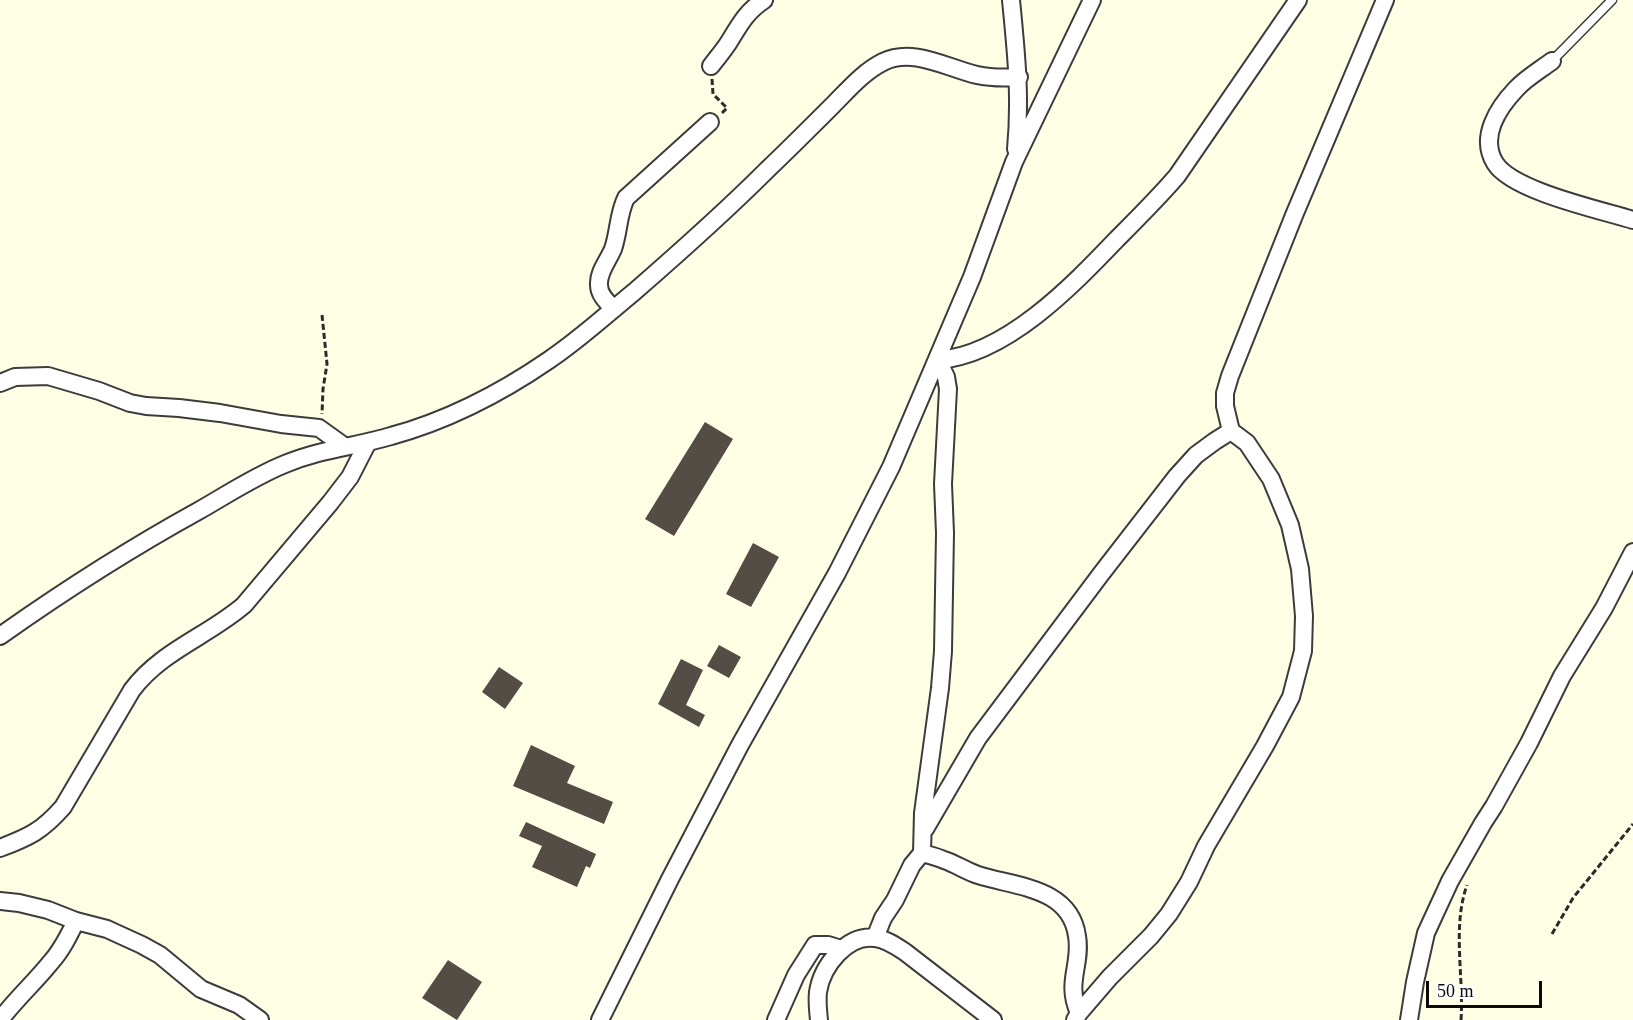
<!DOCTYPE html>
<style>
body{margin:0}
#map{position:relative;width:1633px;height:1020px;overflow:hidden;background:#ffffe6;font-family:Georgia,serif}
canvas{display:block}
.scale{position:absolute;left:1426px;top:981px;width:116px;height:27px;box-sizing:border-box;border:3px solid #090909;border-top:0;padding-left:8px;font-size:18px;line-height:21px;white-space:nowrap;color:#090909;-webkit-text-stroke:4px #fff;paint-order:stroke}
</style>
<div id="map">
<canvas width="1633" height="1020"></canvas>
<div class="scale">50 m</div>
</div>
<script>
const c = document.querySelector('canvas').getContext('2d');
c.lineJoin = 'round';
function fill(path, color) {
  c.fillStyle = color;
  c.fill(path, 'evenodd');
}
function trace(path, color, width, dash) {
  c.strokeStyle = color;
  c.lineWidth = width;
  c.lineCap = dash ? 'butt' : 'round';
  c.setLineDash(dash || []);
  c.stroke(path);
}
const building = new Path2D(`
 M705 422 733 439 674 536 645 519Z
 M753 543 779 557 751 607 726 594Z
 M719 645 741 657 729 678 707 666Z
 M681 659 703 670 686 705 705 715 699 727 658 704Z
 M499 667 523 683 505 709 482 692Z
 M531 745 575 766 567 783 613 802 604 824 513 786Z
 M526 822 596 854 590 868 586 866 577 887 532 867 542 846 519 836Z
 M448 960 482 982 457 1020 422 998Z`);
const path = new Path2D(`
 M712 79 713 94 727 108 722 113
 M322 315 327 364 323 389 322 414
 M1552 934 1573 898 1633 824
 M1461 1020C1464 976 1452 927 1467 885`);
const lane = new Path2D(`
 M1552 61 1612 0`);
const street = new Path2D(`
 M1011 0C1016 51 1021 97 1016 149
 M1552 61C1540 70 1526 78 1516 89 1498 108 1479 137 1495 163 1512 191 1601 210 1633 220
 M711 66C717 58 724 50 729 42 740 24 746 12 764 0
 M614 309C607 302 599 295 599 285 598 272 608 261 613 249 619 232 618 214 626 198L710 122
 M938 360C1006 355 1072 286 1117 239 1137 219 1158 198 1177 176L1298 0
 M0 383 15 377 48 376 99 391 130 403 146 406 179 408 220 413 281 424 319 428 344 446
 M0 636C65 590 131 548 200 510 228 494 255 476 285 464 321 449 354 447 391 436 446 421 501 393 549 360 579 340 606 315 634 292 680 252 725 212 768 169 790 148 811 127 833 105 848 90 863 72 883 62 913 47 947 68 977 75 991 78 1005 78 1019 77
 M925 829 978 738 1101 574 1177 476 1196 455 1215 441 1231 431
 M0 848C29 837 42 831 63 807L132 690C161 651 208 636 244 605L330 503 350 477 368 442
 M922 853C929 855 937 857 944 860 956 864 966 871 978 875 1015 887 1070 887 1077 936 1082 965 1065 982 1079 1013
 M0 901 19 903 48 910 76 921 107 929 142 945 160 955 201 989 239 1005 260 1020
 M875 938 883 918 895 900 912 865 922 853 923 813 940 688 943 651 945 533 943 484 948 389 946 377 938 360
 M0 1020C16 999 35 982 51 962 62 950 69 935 76 921
 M600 1020 670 879 740 745 837 573 891 467 972 277 1014 162 1092 0
 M776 1020 796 975 815 945H828L841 949
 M819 1020C818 1011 817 1001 818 992 822 966 847 934 875 938 886 939 896 946 905 952L993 1020
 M1075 1020 1079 1013 1110 977 1151 936 1169 914 1189 882 1206 846 1265 746 1291 697 1303 651 1304 616 1300 569 1290 525 1271 479 1247 443 1231 431 1225 406V393L1230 376 1295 213 1385 0
 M1409 1020 1415 982 1426 933 1450 881 1483 823 1494 806 1529 743 1562 676 1604 608 1633 552`);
fill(building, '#534d45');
trace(lane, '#3c3c3c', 11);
trace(street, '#3c3c3c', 20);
trace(path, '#2b2b2b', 3, [6, 3]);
trace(lane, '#fff', 8);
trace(street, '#fff', 16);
</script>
